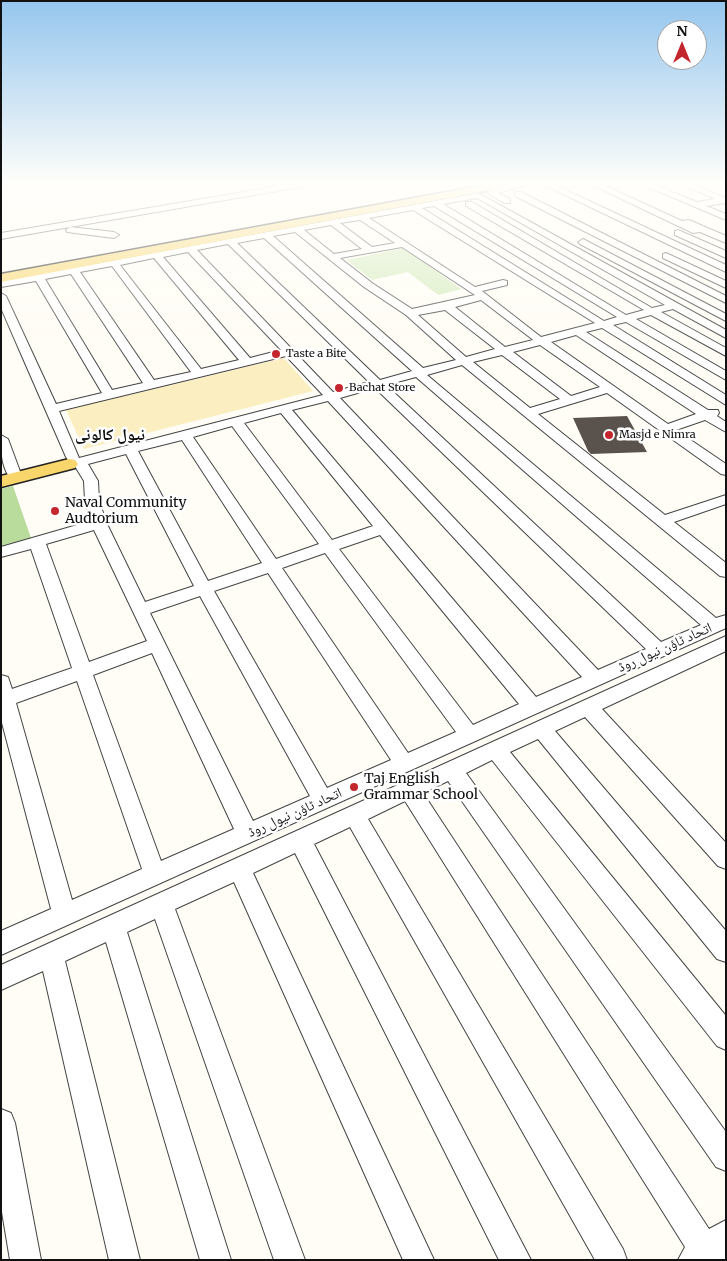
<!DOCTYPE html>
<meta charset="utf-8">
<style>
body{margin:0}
#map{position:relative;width:727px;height:1261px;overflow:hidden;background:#fffdf5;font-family:Merriweather,serif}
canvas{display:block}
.frame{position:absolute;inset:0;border:2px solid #111;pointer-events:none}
.north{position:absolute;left:657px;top:20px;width:50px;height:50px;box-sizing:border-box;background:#fff;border:1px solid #a0a0a0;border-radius:50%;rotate:0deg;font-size:14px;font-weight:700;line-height:20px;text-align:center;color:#111}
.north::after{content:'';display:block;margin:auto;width:18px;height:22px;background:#c4262e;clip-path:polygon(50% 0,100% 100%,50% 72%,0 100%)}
</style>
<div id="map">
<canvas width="727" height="1261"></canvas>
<div class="frame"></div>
<div class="north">N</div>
</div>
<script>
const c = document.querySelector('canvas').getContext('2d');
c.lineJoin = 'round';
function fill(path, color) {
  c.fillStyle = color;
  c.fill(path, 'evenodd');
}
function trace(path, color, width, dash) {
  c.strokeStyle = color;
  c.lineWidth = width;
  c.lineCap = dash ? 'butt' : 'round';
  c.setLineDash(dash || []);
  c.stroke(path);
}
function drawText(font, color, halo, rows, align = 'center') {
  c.font = font + ' Merriweather,"Noto Naskh Arabic",serif';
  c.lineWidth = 5;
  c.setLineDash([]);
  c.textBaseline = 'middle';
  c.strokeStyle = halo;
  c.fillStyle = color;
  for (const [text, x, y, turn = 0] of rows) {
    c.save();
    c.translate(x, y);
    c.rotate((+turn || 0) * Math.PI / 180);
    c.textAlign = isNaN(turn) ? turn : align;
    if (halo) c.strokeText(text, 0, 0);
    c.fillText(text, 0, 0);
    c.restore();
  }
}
const green = new Path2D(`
 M404 248 461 289H462L438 295 408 272 372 280 347 260Z`);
const forest = new Path2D(`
 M13 486 31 538 1 546V489Z`);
const sand = new Path2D(`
 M284 358 313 391 84 449 66 410Z`);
const building = new Path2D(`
 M627 416 647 452 591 454 588 451 573 418Z`);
const minor = new Path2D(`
 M291 184H310L306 186 1 239V233Z
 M515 184H530L498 193 510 199V203H504L486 192Z
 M542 184H553L726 265V272Z
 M590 184H601L682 221 689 220 726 236V243L700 232 693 233Z
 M641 184H652L697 202 715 199 681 184H692L726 198V203L706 206 726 214V220Z
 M515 192H521L726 296V303L515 196Z
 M478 193 726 330V338L673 309 661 312 726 348V356L651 315 636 319 726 371V380L626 322 613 325 726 395V405L602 328 586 332 708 410H718L719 413 717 416 726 422V432L705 420 676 430 726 464V475L721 474 607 393 538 414 665 515 726 495V504L674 522 726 563V577L720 576 462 365 427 375 716 618 726 615V628L1 955V931L51 909 1 719V675L8 677 12 689 72 668 31 549 1 557V547L91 521 85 501 84 481 73 463 75 461 68 460 66 457 1 308V293L6 296 56 404 102 393 36 281 1 287V281ZM477 198 665 305 652 308 472 202H466V206L644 310 626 315 443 204ZM434 206 617 317 604 321 422 208ZM413 210 595 323 541 337 482 291 507 285V281L503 280 475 287 369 218ZM360 220 395 243 372 247 340 223ZM331 225 362 249 334 254 304 230ZM295 232 364 287 406 315 456 360 423 368 273 236ZM264 238 412 371 380 380 237 243ZM228 244 369 382 333 392 197 250ZM402 247 475 295 412 309 372 283 340 258ZM188 252 281 350 250 358 163 257ZM154 258 239 360 201 369 120 265ZM112 266 191 372 154 380 80 272ZM71 274 143 383 112 390 45 279ZM481 300 532 339 533 340 505 347 455 307ZM445 310 495 349 466 357 418 315ZM576 335 696 414 668 424 551 342ZM540 345 600 387 571 396 513 352ZM502 355 560 399 530 408 473 362ZM286 356 323 395 79 458 59 411ZM416 377 701 625 661 642 386 385ZM375 388 646 649 598 670 340 398ZM328 401 582 677 536 697 292 410ZM281 413 373 526 332 540 244 423ZM232 426 319 544 276 559 193 437ZM182 440 262 563 208 581 138 451ZM126 454 194 586 145 602 107 524 99 501 98 481 88 464ZM94 530 147 641 89 662 46 544ZM380 535 519 704 473 725 339 549ZM325 553 456 732 408 753 282 568ZM268 573 391 760 327 788 214 591ZM200 596 310 796 253 821 150 613ZM152 653 234 829 161 861 93 675ZM77 681 142 869 72 900 16 703Z
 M70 227 114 232 119 235 114 238 67 232 66 230Z
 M678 230 726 251V258L675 235V231Z
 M583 239 726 314V321L580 244 578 242Z
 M666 253 726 281V288L663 258V254Z
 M1 435 8 439 21 474 19 477H9C1 464 1 450 1 435Z
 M726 636V651L602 709 726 843V869L718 866 585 717 555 731 726 931V962L717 959 538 739 510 752 726 1016V1050L717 1046 492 760 466 773 726 1132V1171L716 1167 448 781 423 793 709 1229 726 1220V1260H678L685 1247 405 801 368 819 623 1249 627 1260H595L350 827 314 844 531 1260H499L295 853 253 873 434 1260H403L234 882 175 909 305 1260H274L155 919 127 932 231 1260H200L106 942 65 961 140 1260H109L43 971 1 990V965Z
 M1 1109 11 1113 15 1123 41 1260H10L1 1206Z`);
const major = new Path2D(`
 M490 184H512L507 187 1 282V274Z
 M69 459 75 460 78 464 75 468 1 487V476Z`);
const markers = [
 [276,354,5,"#c4262e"],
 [339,388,5,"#c4262e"],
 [609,435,5,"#c4262e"],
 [55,511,5,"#c4262e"],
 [354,787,5,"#c4262e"]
];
const farPoinames = [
 ["Taste a Bite",286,354],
 ["Bachat Store",349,388],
 ["Masjd e Nimra",619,435]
];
const poiNames = [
 ["Naval Community",65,503],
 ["Audtorium",65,519],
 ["Taj English",364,779],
 ["Grammar School",364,795]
];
const streetNames = [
 ["اتحاد ٹاؤن نیول روڈ",665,648,-24],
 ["اتحاد ٹاؤن نیول روڈ",295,813,-24]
];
const farDistrictnames = [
 ["نیول کالونی",110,435]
];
fill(green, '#d5ebbd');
fill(forest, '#b9dc9c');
fill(sand, '#fbeec1');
fill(building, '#5a524d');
trace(minor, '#444', 2);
trace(major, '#222', 3);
fill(minor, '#fff');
fill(major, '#f9d66b');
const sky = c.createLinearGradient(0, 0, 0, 361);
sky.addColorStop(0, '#95c6ee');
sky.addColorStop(0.51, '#fffefa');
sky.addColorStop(1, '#fffefa00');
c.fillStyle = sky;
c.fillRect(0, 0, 727, 361);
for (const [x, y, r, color] of markers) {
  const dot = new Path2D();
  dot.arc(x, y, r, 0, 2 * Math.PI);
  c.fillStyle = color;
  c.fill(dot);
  trace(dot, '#fff', 2);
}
drawText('11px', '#111', '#fff', farPoinames, 'left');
drawText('14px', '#111', '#fff', poiNames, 'left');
drawText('14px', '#111', '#fff', streetNames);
drawText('bold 16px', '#111', '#fff', farDistrictnames);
</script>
